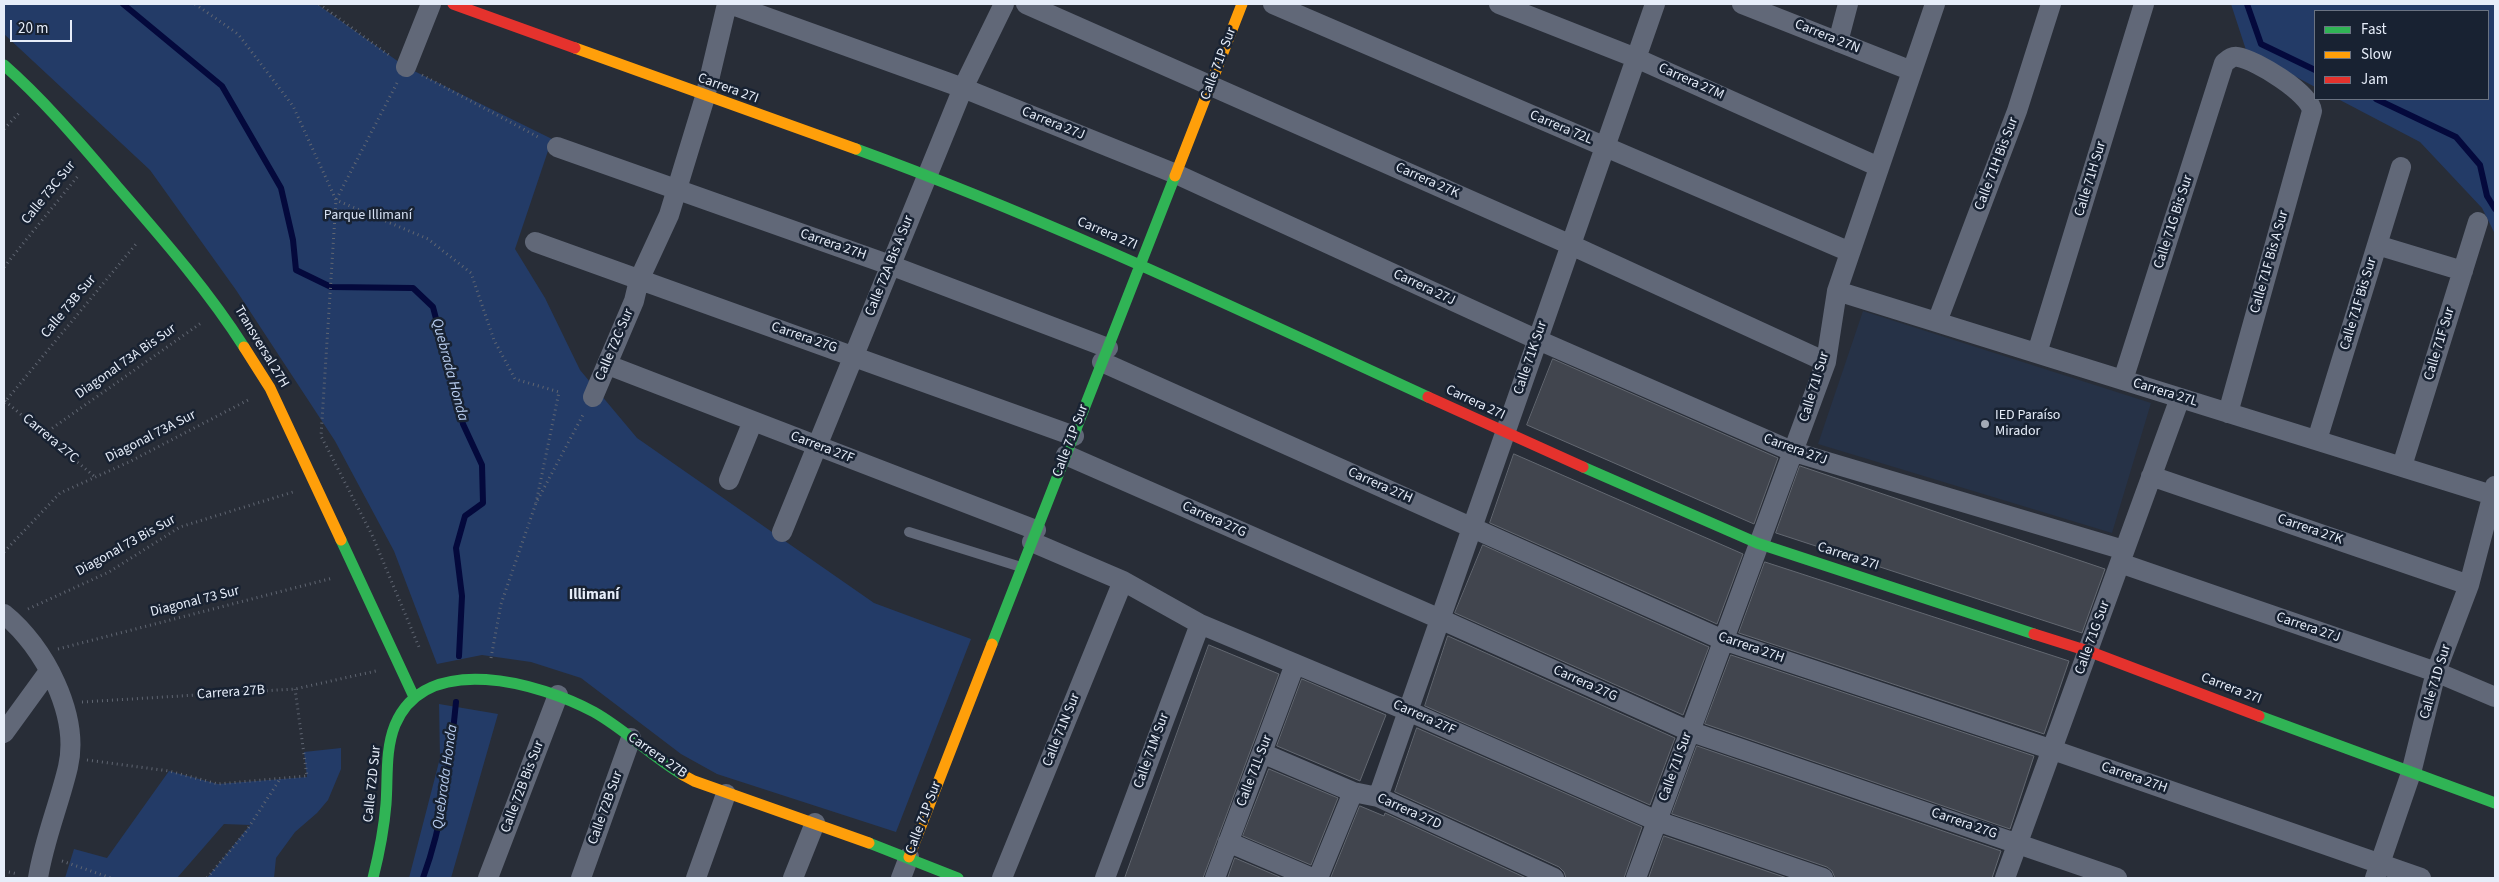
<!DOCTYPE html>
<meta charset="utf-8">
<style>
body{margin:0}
#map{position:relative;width:2499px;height:882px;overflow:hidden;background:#282d37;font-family:"Source Sans 3",sans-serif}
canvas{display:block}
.frame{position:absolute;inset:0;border:5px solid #e6edf9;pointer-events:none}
.legend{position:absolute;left:2314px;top:10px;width:175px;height:90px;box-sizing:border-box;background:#182232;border:1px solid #6a7382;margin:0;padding:6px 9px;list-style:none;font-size:15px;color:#e6edf9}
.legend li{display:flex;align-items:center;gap:10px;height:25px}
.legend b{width:25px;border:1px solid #6a7382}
.scale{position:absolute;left:10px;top:20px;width:62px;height:22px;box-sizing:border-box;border:2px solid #e6edf9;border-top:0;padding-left:6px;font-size:15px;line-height:18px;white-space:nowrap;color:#e6edf9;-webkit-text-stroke:4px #182232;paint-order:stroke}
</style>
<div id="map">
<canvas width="2499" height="882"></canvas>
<div class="frame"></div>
<ul class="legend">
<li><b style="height:6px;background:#30b455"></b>Fast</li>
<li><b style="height:6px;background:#ff9f0a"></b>Slow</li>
<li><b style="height:6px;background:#e5322d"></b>Jam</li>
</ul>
<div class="scale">20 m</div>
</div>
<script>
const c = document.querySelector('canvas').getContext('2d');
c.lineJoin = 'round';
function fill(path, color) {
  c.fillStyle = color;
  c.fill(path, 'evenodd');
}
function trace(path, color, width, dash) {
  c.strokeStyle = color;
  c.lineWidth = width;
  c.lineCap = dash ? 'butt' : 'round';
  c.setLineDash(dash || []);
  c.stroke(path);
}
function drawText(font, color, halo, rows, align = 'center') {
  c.font = font + ' "Source Sans 3",sans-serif';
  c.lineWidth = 5;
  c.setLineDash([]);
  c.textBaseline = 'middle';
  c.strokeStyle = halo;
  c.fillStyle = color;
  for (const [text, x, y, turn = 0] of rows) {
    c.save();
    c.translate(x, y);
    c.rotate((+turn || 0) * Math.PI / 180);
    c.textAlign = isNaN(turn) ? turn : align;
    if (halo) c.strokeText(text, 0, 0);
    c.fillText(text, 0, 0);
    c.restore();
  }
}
const built = new Path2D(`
 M1863 311 2151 403 2112 533 1818 444Z`);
const green = new Path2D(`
 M4 4H317L406 67 552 139 515 249 545 298 580 370 637 438 874 603 971 639 896 832 717 774 681 754 581 678 531 662 482 655 437 664 394 551 335 441 236 290 150 170 4 34Z
 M2231 4H2495V234L2482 208 2420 142 2338 99H2488V11H2315V87L2246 50Z
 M439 704 498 714 451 878H409L440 758Z
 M341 748V769L328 800 317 813 295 832 276 858 274 878H207L250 825 224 824 177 878H65L74 849 107 858 169 771 218 784 307 777 304 752Z`);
const stream = new Path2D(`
 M123 4 222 86 281 188 293 240 296 270 331 287 413 288 433 307 463 424 482 465 483 503 465 516 456 548 462 596 459 656
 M2247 4 2261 44 2315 70
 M2376 99 2456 137 2480 165 2487 196 2495 209
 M423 878C444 821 450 763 456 702`);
const building = new Path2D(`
 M1553 359 1778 458 1754 524 1527 425Z
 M1514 454 1743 554 1717 624 1490 523Z
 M1800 466 2105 569 2082 633 1776 533Z
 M1483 545 1709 647 1683 715 1455 613Z
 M1765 562 2069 661 2044 734 1739 633Z
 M1448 636 1675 738 1650 805 1425 706Z
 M1209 645 1279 674 1203 878H1125Z
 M1731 655 2034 756 2010 829 1705 724Z
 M1302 679 1386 715 1360 781 1277 746Z
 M1417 728 1642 827 1624 878H1566L1564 872 1559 867 1395 792Z
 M1697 746 2001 851 1992 878H1835L1832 871 1827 867 1672 814Z
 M1269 769 1338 798 1311 865 1243 836Z
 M1360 806 1384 816 1385 813 1526 878H1331Z
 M1664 836 1787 878H1649Z
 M1235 858 1282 878H1228Z`);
const path = new Path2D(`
 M195 4 238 34 293 106 336 200 428 239 471 273 494 340 515 379 559 392 536 503
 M319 4 389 55
 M422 75 540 138
 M397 83 336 200 321 436 372 535 419 647
 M4 129 21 111
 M4 267 78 176
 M5 401 95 477
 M4 403 136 244
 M44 434 201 323
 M4 552 60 493 129 462 250 399
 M28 609 109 572 180 527 293 492
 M58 649 333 578
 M491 658 501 604 536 503 584 413
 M82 702 295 689 376 671
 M87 760 169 771 218 784 307 776 295 689
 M62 861 111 878
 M4 871 18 874
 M207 878 245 833 280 779`);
const lane = new Path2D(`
 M909 532 1021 567`);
const street = new Path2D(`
 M730 4 963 88 1176 174 1538 340 1794 452 2124 550
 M1026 4 1571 245 1826 362
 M1273 4 1850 252
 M1499 4 1636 58 1879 167
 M1742 4 1912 71
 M1838 42 1848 4
 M406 67 431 4
 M557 147 890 265 1108 348
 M535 242 1074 436
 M2377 245 2463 271
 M1837 291 2492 495
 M1937 322 2017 111 2051 4
 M2037 353 2144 4
 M1102 362 1723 640 2053 750 2421 878
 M608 365 1036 530
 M2123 380 2224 63C2229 59 2232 56 2238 57 2256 60 2310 93 2312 111L2228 413
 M593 397 634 301 639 280 669 215 705 97 727 4
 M2317 440 2401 167
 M1066 455 1440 619 1689 731 2117 878
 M2402 466 2478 222
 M2151 476 2469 585
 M729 480 753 421
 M782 532 963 88 1004 4
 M1032 542 1123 581 1200 624 1408 711 1657 821 1823 878
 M2120 563 2436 672 2495 697
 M4 614C44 646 80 715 68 767 59 805 44 840 38 878
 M4 733 49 671
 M1262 753 1353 792 1378 797 1554 878
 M1378 797 1655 4
 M1228 842 1312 878
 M488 878 558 695
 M581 878 631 738
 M696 878 726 794
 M793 878 815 823
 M901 878 909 857
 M1002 878 1123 581
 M1105 878 1200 624
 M1215 878 1295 664
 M1318 878 1353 792
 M1636 878 1826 362 1837 291 1935 4
 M2005 878 2180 398
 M2375 878 2411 773 2436 672 2469 585 2495 486`);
const fast = new Path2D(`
 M4 65C45 101 80 143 116 185 161 237 207 289 244 347
 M856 149C1051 220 1239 310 1428 397
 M1583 467 1757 543 2034 634
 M341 540 414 697
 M992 644 1175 176
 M2259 716 2495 803
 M869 843 958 878
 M373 878C379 854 384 829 386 804 388 778 385 750 395 725 426 650 540 683 594 712 626 730 652 757 683 775`);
const slow = new Path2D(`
 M575 48 856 149
 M1175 176 1242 4
 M244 347 270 388 341 540
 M683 775 694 781 869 843
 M909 857 992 644`);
const jam = new Path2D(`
 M453 4 575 48
 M1428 397 1583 467
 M2034 634 2088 651 2259 716`);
const markers = [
 [1985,424,5,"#a4aab5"]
];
const streetNames = [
 ["Carrera 27N",1827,37,22],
 ["Calle 71P Sur",1219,64,-69],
 ["Carrera 27M",1691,82,24],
 ["Carrera 27I",728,89,20],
 ["Carrera 27J",1053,124,22],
 ["Carrera 72L",1561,128,23],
 ["Calle 71H Bis Sur",1997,164,-69],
 ["Calle 71H Sur",2091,179,-73],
 ["Carrera 27K",1427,181,24],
 ["Calle 73C Sur",49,193,-51],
 ["Calle 71G Bis Sur",2174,222,-72],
 ["Carrera 27I",1107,234,23],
 ["Carrera 27H",833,245,19],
 ["Calle 71F Bis A Sur",2270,262,-74],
 ["Calle 72A Bis A Sur",890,266,-68],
 ["Carrera 27J",1424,288,25],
 ["Calle 71F Bis Sur",2359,304,-73],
 ["Calle 73B Sur",69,307,-50],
 ["Carrera 27G",804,338,19],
 ["Calle 71F Sur",2440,344,-73],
 ["Calle 72C Sur",615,345,-67],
 ["Transversal 27H",261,347,59],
 ["Calle 71K Sur",1531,358,-71],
 ["Diagonal 73A Bis Sur",126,362,-35],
 ["Calle 71I Sur",1815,387,-73],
 ["Carrera 27L",2165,393,17],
 ["Carrera 27I",1475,403,25],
 ["Diagonal 73A Sur",151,437,-27],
 ["Carrera 27C",50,439,40],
 ["Calle 71P Sur",1071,441,-69],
 ["Carrera 27F",822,448,21],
 ["Carrera 27J",1795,450,20],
 ["Carrera 27H",1380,486,24],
 ["Carrera 27G",1214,520,24],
 ["Carrera 27K",2310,530,19],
 ["Diagonal 73 Bis Sur",126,546,-29],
 ["Carrera 27I",1848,557,18],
 ["Diagonal 73 Sur",195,602,-14],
 ["Carrera 27J",2308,628,19],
 ["Calle 71G Sur",2093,638,-70],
 ["Carrera 27H",1751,648,19],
 ["Calle 71D Sur",2436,682,-73],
 ["Carrera 27G",1585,684,24],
 ["Carrera 27I",2231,689,21],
 ["Carrera 27B",231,693,-4],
 ["Carrera 27F",1424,718,24],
 ["Calle 71N Sur",1062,730,-68],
 ["Calle 71M Sur",1152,751,-70],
 ["Carrera 27B",657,756,35],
 ["Calle 71I Sur",1676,767,-70],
 ["Calle 71L Sur",1255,771,-69],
 ["Carrera 27H",2134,778,19],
 ["Calle 72D Sur",373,784,-84],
 ["Calle 72B Bis Sur",523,787,-69],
 ["Calle 72B Sur",606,808,-70],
 ["Carrera 27D",1409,812,24],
 ["Calle 71P Sur",924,818,-69],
 ["Carrera 27G",1964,824,19]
];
const parkNames = [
 ["Parque Illimaní",368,216]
];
const poiNames = [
 ["IED Paraíso",1995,416],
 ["Mirador",1995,432]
];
const waterNames = [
 ["Quebrada Honda",449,370,75],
 ["Quebrada Honda",446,777,-82]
];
const neighbourhoodNames = [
 ["Illimaní",594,596]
];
fill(built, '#263247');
fill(green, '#233b67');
trace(stream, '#04093c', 6);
fill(building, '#41454e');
trace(building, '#636871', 1);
trace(path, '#606672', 3, [1, 4]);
trace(lane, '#616878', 10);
trace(street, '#616878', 20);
trace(fast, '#30b455', 11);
trace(slow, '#ff9f0a', 11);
trace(jam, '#e5322d', 11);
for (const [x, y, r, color] of markers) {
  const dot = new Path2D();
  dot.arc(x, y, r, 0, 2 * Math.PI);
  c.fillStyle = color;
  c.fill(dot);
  trace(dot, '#182232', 2);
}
drawText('14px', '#e6edf9', '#182232', streetNames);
drawText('14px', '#d7e2f4', '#182232', parkNames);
drawText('14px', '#e6edf9', '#182232', poiNames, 'left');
drawText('italic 15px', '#b7ccef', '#182232', waterNames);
drawText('bold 15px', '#e6edf9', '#182232', neighbourhoodNames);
</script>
